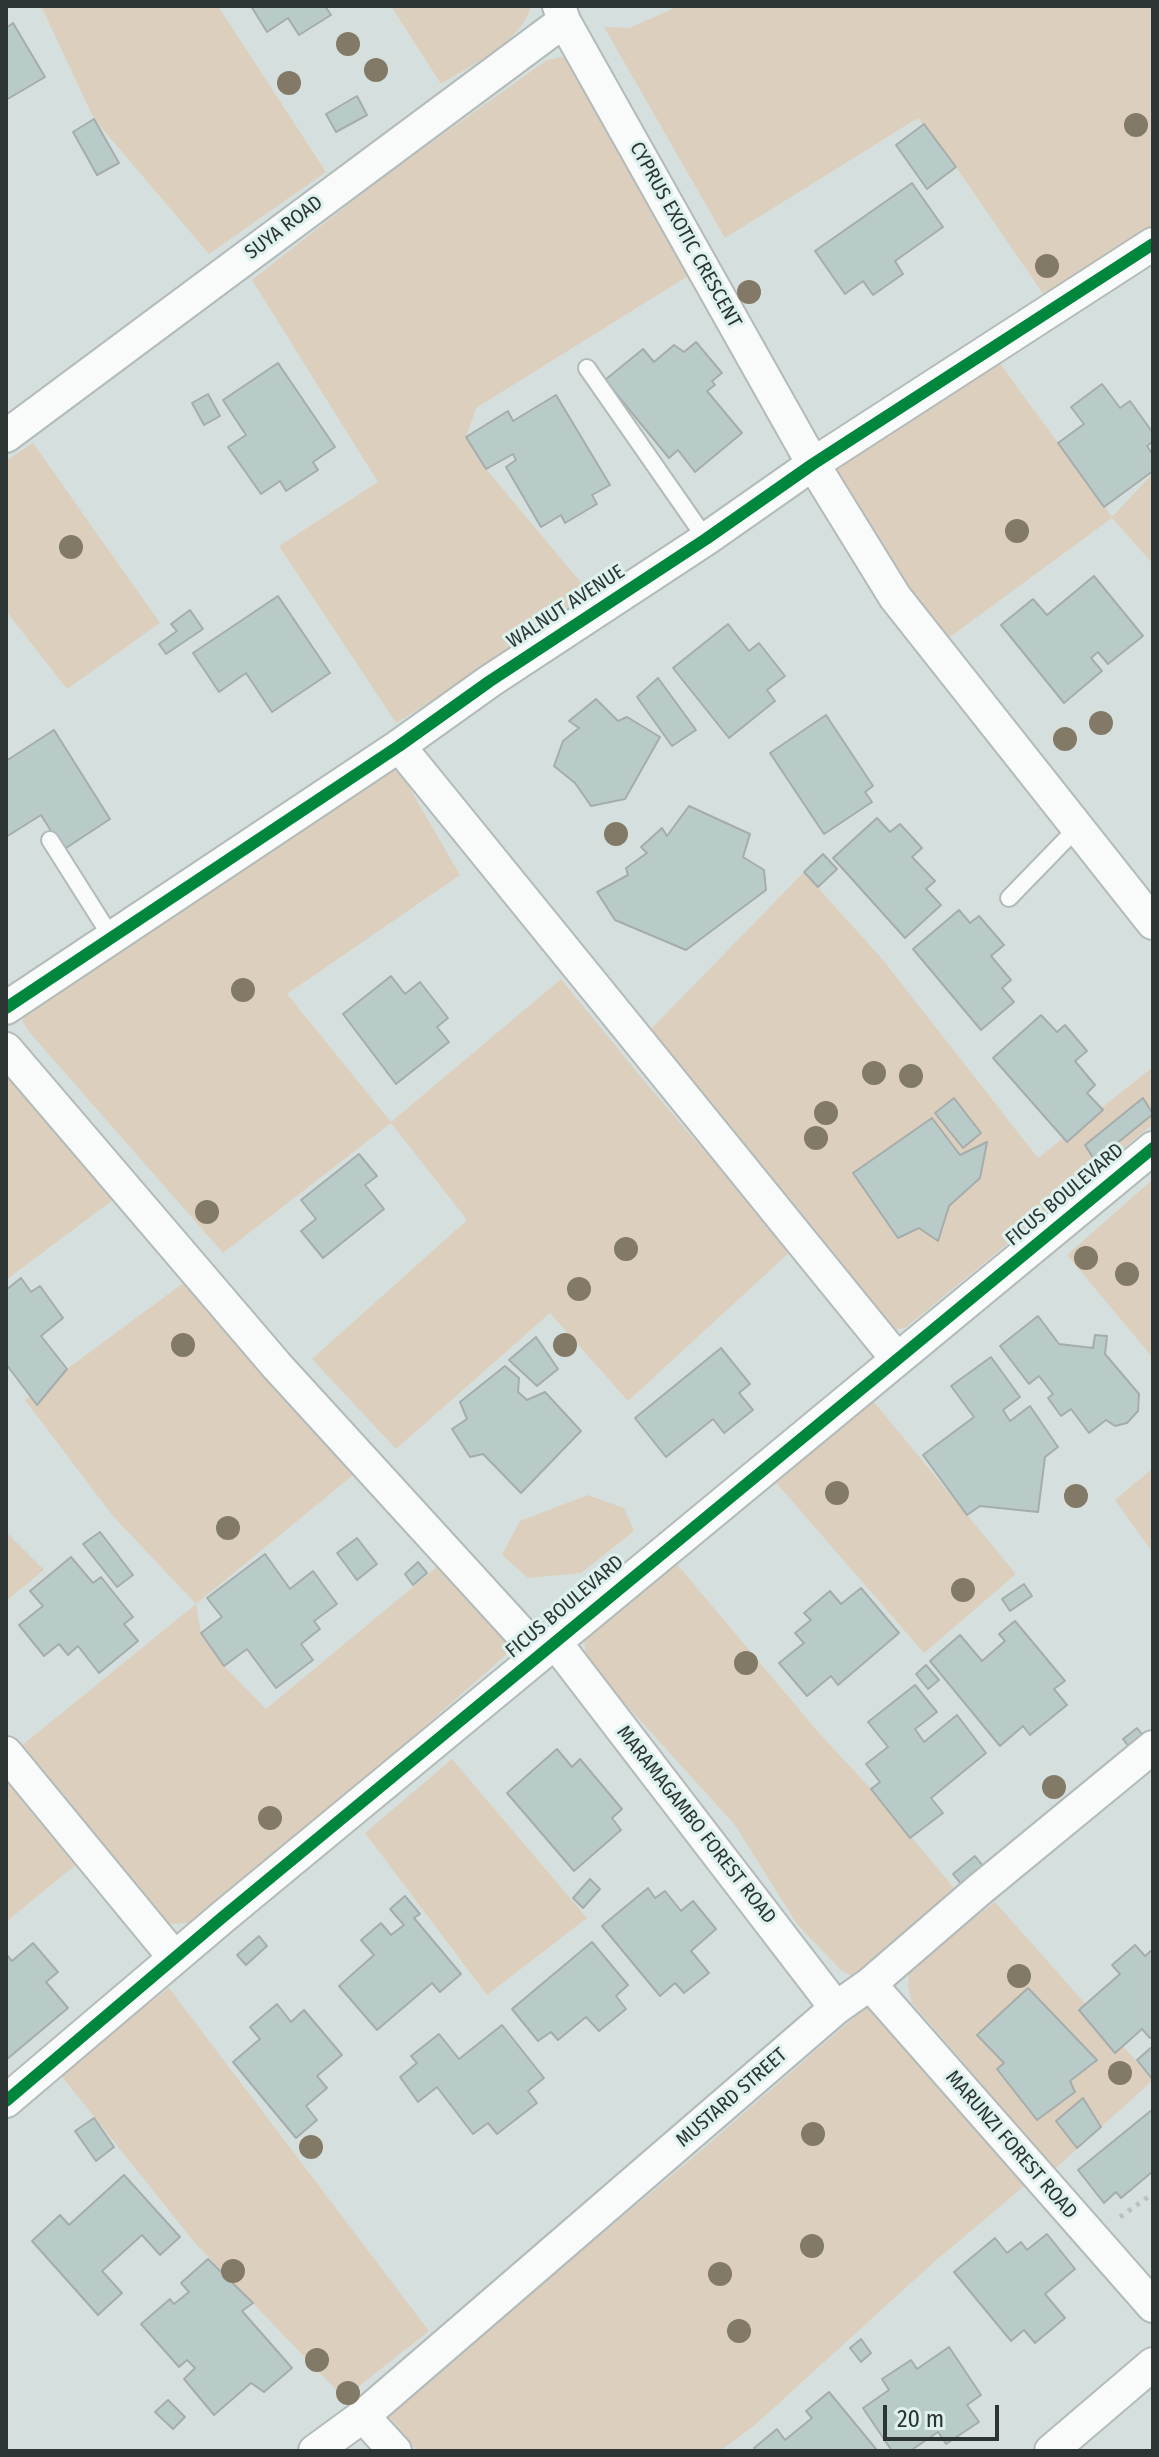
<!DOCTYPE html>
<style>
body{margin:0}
#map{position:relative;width:1159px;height:2457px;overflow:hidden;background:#d5e0de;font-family:"Fira Sans Condensed",sans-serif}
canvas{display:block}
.frame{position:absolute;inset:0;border:8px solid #2d3534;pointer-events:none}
.scale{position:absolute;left:883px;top:2405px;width:116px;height:36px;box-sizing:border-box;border:4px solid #2d3534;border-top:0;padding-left:10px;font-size:24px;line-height:28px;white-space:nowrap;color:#2d3534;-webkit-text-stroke:6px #ddf2ef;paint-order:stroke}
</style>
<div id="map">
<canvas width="1159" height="2457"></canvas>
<div class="frame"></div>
<div class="scale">20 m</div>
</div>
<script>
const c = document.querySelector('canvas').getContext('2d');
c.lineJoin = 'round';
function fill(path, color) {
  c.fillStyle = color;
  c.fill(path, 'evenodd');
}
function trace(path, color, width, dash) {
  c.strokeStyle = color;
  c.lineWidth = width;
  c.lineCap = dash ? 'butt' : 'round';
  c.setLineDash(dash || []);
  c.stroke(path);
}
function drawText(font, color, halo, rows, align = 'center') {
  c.font = font + ' "Fira Sans Condensed",sans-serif';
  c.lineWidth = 6;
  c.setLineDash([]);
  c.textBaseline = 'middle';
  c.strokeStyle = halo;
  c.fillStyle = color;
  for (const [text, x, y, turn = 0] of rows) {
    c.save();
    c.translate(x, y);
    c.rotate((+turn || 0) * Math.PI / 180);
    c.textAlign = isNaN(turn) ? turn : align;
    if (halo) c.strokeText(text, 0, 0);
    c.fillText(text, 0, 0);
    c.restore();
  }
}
const green = new Path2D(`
 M41 6H218L326 172 209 254 94 119Z
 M391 6H531C522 42 471 65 441 84Z
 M679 6H1153V226L1046 298 956 167 918 118 725 238 604 27 629 28Z
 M574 55 587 74 688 276 476 408 466 437 486 469 594 598 396 723 279 546 378 482 252 280 387 174 547 60Z
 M996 358 1112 517 1153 473V564L1112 518 943 642 842 483 837 467Z
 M33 443 160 623 67 689 6 611V461Z
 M398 768 460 875 287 994 391 1122 561 979 645 1082 791 1251 628 1401 550 1313 396 1449 312 1359 467 1220 391 1123 223 1253 30 1033 22 1021 29 1005Z
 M804 872 883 960 1038 1158 1153 1067V1124L905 1328 886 1331 650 1030Z
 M6 1058 121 1194 6 1280Z
 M1153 1179V1358L1067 1255Z
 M190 1278 358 1471 196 1604 201 1633 224 1666 266 1709 443 1562 510 1641 509 1652 345 1797 197 1923 170 1924 152 1906 20 1747 196 1604 112 1515 25 1400Z
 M869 1396 1016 1574 924 1653 772 1478Z
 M1153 1468V1553L1115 1500Z
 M588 1495 624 1508 634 1531 581 1573 528 1578 502 1555 520 1521Z
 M6 1532 44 1570 6 1601Z
 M671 1557 819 1733 871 1789 955 1889 854 1977 841 1970 797 1924 735 1825 587 1662 583 1632Z
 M452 1759 587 1918 487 1995 365 1833Z
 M6 1773 78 1863 6 1922Z
 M995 1902 1153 2080 1055 2169 912 2003 908 1986 910 1965Z
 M169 1988 429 2331 344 2398 195 2243 59 2073Z
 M874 2000 1035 2177 934 2262 756 2424 720 2451H417L381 2406 458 2342 587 2246 690 2160Z`);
const building = new Path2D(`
 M251 6H325L331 15 299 35 288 18 267 32Z
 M13 23 45 77 6 100V28Z
 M357 96 367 115 336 132 326 114Z
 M94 119 119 163 97 175 73 132Z
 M924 124 956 167 927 189 896 145Z
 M912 183 943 227 895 261 903 274 873 295 863 281 845 294 815 251Z
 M696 342 722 373 712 381 715 385 707 391 742 433 695 472 678 450 669 458 605 380 643 349 654 362 674 345 684 352Z
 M278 363 335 447 313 462 318 470 286 491 280 481 261 494 228 447 246 435 223 400Z
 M1102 384 1120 408 1130 401 1153 433V441L1147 446 1153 455V471L1104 507 1058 443 1084 424 1071 407Z
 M208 394 220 416 204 425 192 403Z
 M556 395 610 485 592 495 597 504 565 523 561 515 541 527 506 467 516 460 513 454 486 469 466 437 508 411 513 421Z
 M1094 576 1143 636 1108 664 1098 652 1091 658 1102 671 1064 703 1001 625 1033 599 1047 615Z
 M278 596 330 673 272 712 246 673 219 692 193 653Z
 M190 610 203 629 166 654 159 644 177 631 171 624Z
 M728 624 749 651 759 643 785 676 767 690 775 701 729 738 673 668Z
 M658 678 696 730 672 746 637 697Z
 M596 699 618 721 627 717 660 737 625 799 591 806 575 783 554 766 563 741 579 728 569 721Z
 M826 715 873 786 865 792 872 802 824 834 770 753Z
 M54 730 110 819 63 850 41 815 6 837V761Z
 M689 806 750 834 743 857 764 870 766 890 686 950 615 920 597 892 628 875 626 868 647 853 641 847 662 828 667 836Z
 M877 818 890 832 900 824 922 848 912 857 935 881 926 889 941 905 905 938 833 858Z
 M823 854 837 869 818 887 804 872Z
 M959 910 970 923 979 916 1004 945 991 956 1011 980 1002 988 1014 1002 981 1030 913 949Z
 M391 976 405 994 420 982 448 1018 437 1027 449 1042 396 1084 343 1014Z
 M1041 1015 1057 1032 1065 1025 1087 1051 1075 1061 1095 1085 1087 1093 1103 1110 1067 1142 993 1058Z
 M954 1098 981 1133 963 1148 935 1113Z
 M1143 1098 1153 1114 1095 1161 1085 1145Z
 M932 1118 960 1155 987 1142 980 1178 949 1206 938 1241 919 1228 898 1238 853 1173Z
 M359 1154 377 1176 365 1185 384 1209 323 1258 301 1231 316 1219 301 1200Z
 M21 1278 31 1292 40 1286 63 1318 41 1336 67 1369 37 1405 6 1364V1290Z
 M1038 1316 1059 1344 1093 1348 1095 1335 1107 1336 1105 1354 1139 1394 1138 1411 1127 1423 1115 1426 1106 1420 1089 1433 1071 1409 1061 1416 1048 1398 1053 1394 1039 1376 1029 1384 1000 1346Z
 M536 1337 558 1369 537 1386 509 1360Z
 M721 1348 750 1384 739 1393 753 1410 724 1433 713 1419 666 1457 635 1418Z
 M991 1357 1020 1397 1003 1410 1010 1421 1030 1406 1058 1447 1045 1457 1038 1512 980 1506 967 1515 923 1455 974 1417 951 1386Z
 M505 1366 519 1378 518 1392 527 1400 545 1392 581 1431 521 1493 483 1454 470 1457 452 1429 467 1419 460 1402Z
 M100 1532 133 1575 117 1587 83 1544Z
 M357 1538 377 1564 357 1580 337 1553Z
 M265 1554 290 1589 313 1571 337 1604 314 1621 320 1629 301 1644 313 1660 276 1688 247 1649 224 1666 201 1633 222 1617 207 1598Z
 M71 1557 93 1583 101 1577 133 1617 124 1624 138 1641 99 1673 78 1646 68 1655 59 1644 44 1656 19 1625 43 1606 30 1591Z
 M418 1562 427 1573 413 1585 405 1574Z
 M1024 1584 1032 1596 1010 1611 1002 1599Z
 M861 1588 899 1633 838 1685 831 1676 807 1696 779 1663 804 1643 795 1633 811 1620 804 1613 830 1591 841 1604Z
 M1015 1621 1065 1681 1054 1689 1067 1705 1030 1735 1023 1726 1000 1746 930 1661 960 1635 982 1661 1005 1641 999 1634Z
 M926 1665 939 1680 928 1689 916 1674Z
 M915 1685 937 1712 915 1729 924 1742 957 1715 986 1753 931 1798 943 1813 910 1838 871 1789 880 1782 866 1764 888 1747 868 1722Z
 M1137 1728 1144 1737 1129 1747 1123 1739Z
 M557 1749 572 1767 580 1759 622 1809 612 1818 621 1830 574 1871 507 1793Z
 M975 1856 983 1866 961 1884 953 1874Z
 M590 1879 600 1889 583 1908 573 1898Z
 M648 1888 655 1898 665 1891 681 1911 693 1901 716 1929 691 1951 709 1973 684 1993 675 1983 660 1996 602 1926Z
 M405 1896 420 1914 414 1918 461 1974 440 1992 432 1983 377 2030 339 1986 374 1955 361 1940 381 1923 391 1935 404 1925 390 1909Z
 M259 1936 267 1946 246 1965 237 1955Z
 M592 1942 628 1985 616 1996 626 2009 599 2031 586 2017 558 2040 551 2032 538 2041 512 2009Z
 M33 1943 58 1972 46 1982 68 2008 6 2060V1954L12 1961Z
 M1135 1945 1145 1956 1153 1949V2036L1150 2038 1142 2029 1115 2053 1079 2010 1120 1974 1112 1965Z
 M1028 1988 1097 2060 1070 2081 1075 2092 1037 2120 997 2069 1004 2063 977 2035Z
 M277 2004 291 2022 304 2010 342 2055 317 2076 327 2088 306 2106 317 2120 296 2138 233 2062 260 2039 250 2027Z
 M502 2025 544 2078 528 2091 537 2103 497 2134 488 2123 473 2134 437 2087 418 2102 400 2077 417 2063 411 2056 439 2034 459 2059Z
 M1153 2046V2080L1137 2060Z
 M1083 2098 1101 2127 1077 2148 1056 2121Z
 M1153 2109V2173L1152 2172 1121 2198 1116 2192 1104 2203 1078 2170Z
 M94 2118 114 2147 96 2161 75 2131Z
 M124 2175 180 2237 160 2255 142 2235 102 2271 122 2293 98 2315 32 2241 60 2215 69 2225Z
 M1047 2234 1075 2269 1045 2294 1065 2318 1035 2343 1024 2330 1011 2341 954 2272 995 2238 1007 2253 1021 2242 1027 2250Z
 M208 2259 253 2303 242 2311 292 2368 264 2392 251 2383 214 2415 184 2379 195 2368 187 2360 179 2367 141 2324 170 2299 174 2304 189 2292 181 2283Z
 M861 2339 871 2353 861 2362 850 2348Z
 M949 2347 981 2395 967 2405 979 2422 946 2444 938 2432 910 2451H892L863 2408 889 2390 882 2379 911 2360 917 2369Z
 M829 2392 876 2449 874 2451H756L754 2448 777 2429 785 2440 812 2418 806 2411Z
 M168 2400 185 2417 173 2429 155 2412Z`);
const path = new Path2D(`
 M1120 2217 1148 2197 1153 2198`);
const service = new Path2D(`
 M587 368 706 539
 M50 840 112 938
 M1009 898 1077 828`);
const minor = new Path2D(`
 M559 6 564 21 813 464 895 597 1153 923
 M6 436 564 21
 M399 746 897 1359
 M6 1008 399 746 490 681 706 539 813 464 1153 244
 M6 1049 277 1366 540 1654
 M555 1642 836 2008
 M6 1753 174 1957
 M870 1984 1153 2306
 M6 2101 224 1916 1153 1148
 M363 2416 395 2451
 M315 2451 363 2416 836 2008 870 1984 979 1890 1153 1747
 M1051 2451 1153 2364`);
const cycleway = new Path2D(`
 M6 1008 399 746 490 681 706 539 813 464 1153 244
 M6 2101 224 1916 1153 1148`);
const trees = [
 [348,44],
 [376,70],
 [289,83],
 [1136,125],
 [1047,266],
 [749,292],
 [1017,531],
 [71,547],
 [1101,723],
 [1065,739],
 [616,834],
 [243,990],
 [874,1073],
 [911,1076],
 [826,1113],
 [816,1138],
 [207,1212],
 [626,1249],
 [1086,1258],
 [1127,1274],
 [579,1289],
 [183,1345],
 [565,1345],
 [837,1493],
 [1076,1496],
 [228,1528],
 [963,1590],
 [746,1663],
 [1054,1787],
 [270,1818],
 [1019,1976],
 [1120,2073],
 [813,2134],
 [311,2147],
 [812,2246],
 [233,2271],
 [720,2274],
 [739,2331],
 [317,2360],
 [348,2393]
];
const streetNames = [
 ["SUYA ROAD",284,228,-37],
 ["CYPRUS EXOTIC CRESCENT",685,235,61],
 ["WALNUT AVENUE",566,607,-33],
 ["FICUS BOULEVARD",1065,1195,-40],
 ["FICUS BOULEVARD",565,1607,-40],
 ["MARAMAGAMBO FOREST ROAD",696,1825,52],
 ["MUSTARD STREET",732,2098,-41],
 ["MARUNZI FOREST ROAD",1011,2145,49]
];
fill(green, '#ddcfbd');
fill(building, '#b9cbc8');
trace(building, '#a5adac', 2);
trace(service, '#b2bbb9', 20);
trace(minor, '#b2bbb9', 36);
trace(path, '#bdc0bf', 5, [4, 6]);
trace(service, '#f9fafa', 16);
trace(minor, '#f9fafa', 32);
trace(cycleway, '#00873e', 12);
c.fillStyle = '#837967';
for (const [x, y] of trees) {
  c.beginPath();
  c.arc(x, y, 12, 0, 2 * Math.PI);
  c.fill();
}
drawText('20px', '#2d3534', '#ddf2ef', streetNames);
</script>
